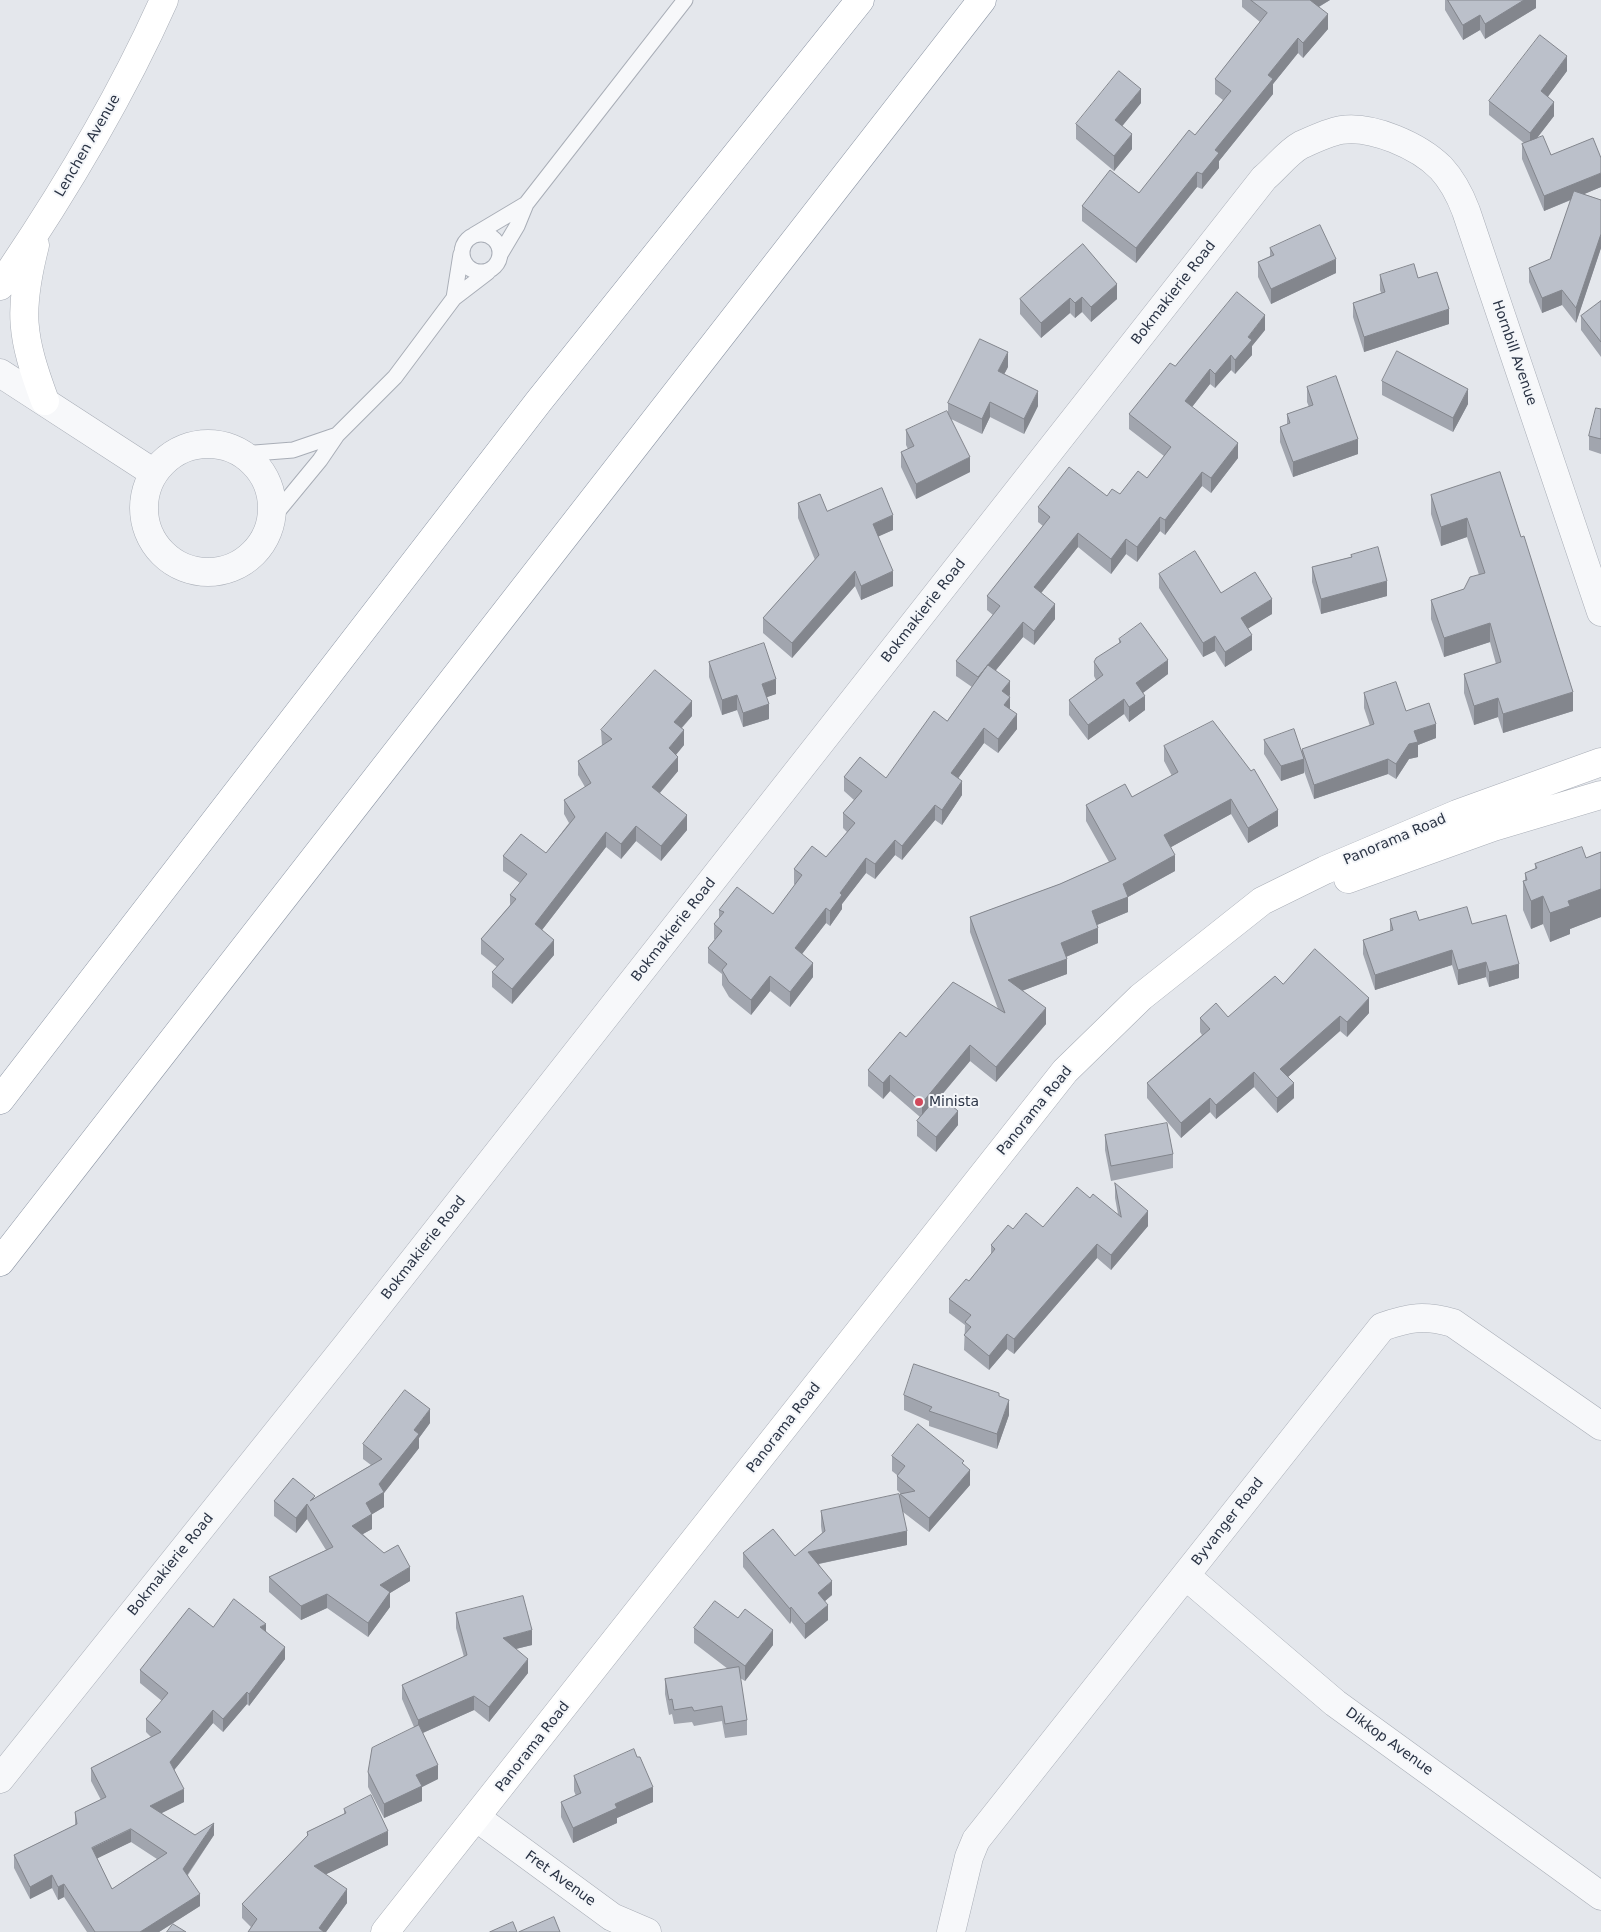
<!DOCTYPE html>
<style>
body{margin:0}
canvas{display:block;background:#e4e7ec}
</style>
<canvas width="1601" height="1932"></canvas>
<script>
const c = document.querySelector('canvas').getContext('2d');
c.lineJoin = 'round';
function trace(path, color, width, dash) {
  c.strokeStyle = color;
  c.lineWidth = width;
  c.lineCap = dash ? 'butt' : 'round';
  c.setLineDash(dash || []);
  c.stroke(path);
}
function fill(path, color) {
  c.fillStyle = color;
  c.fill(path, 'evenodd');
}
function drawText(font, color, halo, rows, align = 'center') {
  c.font = font + ' "DejaVu Sans",sans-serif';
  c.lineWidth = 4;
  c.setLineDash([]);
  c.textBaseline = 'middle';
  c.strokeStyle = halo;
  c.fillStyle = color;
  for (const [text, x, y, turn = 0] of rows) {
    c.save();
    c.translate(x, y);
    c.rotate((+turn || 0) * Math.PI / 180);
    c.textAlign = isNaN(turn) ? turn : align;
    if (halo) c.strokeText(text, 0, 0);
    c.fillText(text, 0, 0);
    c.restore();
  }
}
const lane = new Path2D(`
 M462 253a19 19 0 1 1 38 0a19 19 0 1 1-38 0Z
 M474 235 526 204
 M501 253 517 226 526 204 685 0
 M454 298 461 254
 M242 454 293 450 337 435
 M273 517 320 460 337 435 395 377 454 298 488 272`);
const street = new Path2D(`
 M0 373 154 473
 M144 508a64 64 0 1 1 128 0a64 64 0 1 1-128 0Z
 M1186 1576 1335 1703 1601 1896
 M0 1779 347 1345 1264 178C1276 168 1288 152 1301 145 1312 140 1329 132 1341 130 1372 125 1419 146 1441 168 1453 181 1460 195 1466 211L1601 612
 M477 1818 612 1917 647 1932
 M951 1932 969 1857 976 1840 1382 1327C1410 1317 1424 1315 1453 1323L1601 1426`);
const secondary = new Path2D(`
 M35 245C18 312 21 336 45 401
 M0 286C62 195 119 101 164 0
 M1348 879 1493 827 1601 795
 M385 1932 1065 1071 1141 997 1262 901 1325 870 1457 814 1601 762`);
const highway = new Path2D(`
 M0 1100 539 401 860 0
 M0 1262 982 0`);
const wall = new Path2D(`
 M1242 0H1330L1319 7 1328 29 1303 58 1298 53 1273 84V94L1219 161V168L1202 189 1197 187 1136 263 1082 221V206L1139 193 1195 135 1223 100 1215 94V79L1260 22 1242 7Z
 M1445 0H1536V8L1485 39 1480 30 1463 40 1445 10Z
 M1567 71 1548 96 1554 116 1537 138 1551 155 1601 187 1584 194 1601 200V248L1576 323 1562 305 1542 313 1529 282V268L1550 259 1571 200 1544 211 1522 159V144L1524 143 1489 115V101Z
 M1141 103 1122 126 1132 149 1114 171 1076 139V124Z
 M1083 244 1117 299 1091 322 1082 312 1075 318 1070 313 1041 338 1020 314V299Z
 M1270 248 1336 273 1271 304 1258 277V262L1270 256Z
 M1380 275 1418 278 1449 324 1364 352 1353 317V303L1381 293 1380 290Z
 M1601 301V357L1581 330V316Z
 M1265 330 1252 346V355L1235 374 1231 370 1215 388 1210 384 1192 407 1238 458 1211 493 1202 486 1165 535 1160 531 1137 562 1126 554 1111 574 1078 547 1041 593 1055 619 1034 645 1023 637 996 670 1010 695 1009 696 1010 709 1017 729 998 753 984 743 958 778 962 795 942 825 935 820 902 860 895 855 875 879 866 873 842 904V909L830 926 826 923 802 954 813 977 790 1007 770 991 751 1015 729 997 722 985V974L708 963V948L715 939H714V924L719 918V910L773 914 795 885 794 884V869L826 857 847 832 843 828V813L854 800 844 791V777L886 778 947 721 972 687 956 676V661L993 615 987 610V596L1043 526 1038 522V507L1107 496 1120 494 1147 478 1164 456 1129 429V414L1175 366Z
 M1008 367 1004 374 1038 406 1024 434 990 417 982 434 951 419 970 472 916 499 901 467V452L908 449 906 445V430L948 414V403Z
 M1382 381 1468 404 1453 432 1382 395Z
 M1307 387 1358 454 1293 477 1280 442V427L1287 425V414L1309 407 1307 402Z
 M1601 409V454L1589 450V436Z
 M1500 472 1573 711 1503 733 1498 717 1474 725 1464 693V674L1496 664 1490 642 1444 657 1431 619V600L1464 589 1479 575 1467 537 1441 546 1431 514V495Z
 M798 503 893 530 878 536 893 586 861 600 855 586 792 658 763 633V618L815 560 798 518Z
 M1351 555 1387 596 1321 614 1312 582V567L1351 557Z
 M1159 574 1221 593 1272 614 1247 628 1252 650 1225 667 1215 651 1203 657 1159 588Z
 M1119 639 1168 674 1143 693 1145 710 1129 722 1124 714 1088 740 1069 715V700L1096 680 1094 676V662L1119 643Z
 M709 662 776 694 766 697 769 719 743 727 737 710 722 715 709 677Z
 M1364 693 1406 711 1436 738 1418 745V757L1409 759 1396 779 1388 774 1314 799 1304 771V773L1281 781 1264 754V740L1302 751 1370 726 1364 708Z
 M692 716 682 728 684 745 676 755 678 771 660 793 687 830 661 861 636 841 621 859 606 847 542 930 554 955 512 1004 492 987V972L497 967 481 954V939L510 905V895L520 883 503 871V856L546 853 569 823 564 814V800L585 787 578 775V761L602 746 601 730Z
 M1164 746 1278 826 1248 843 1231 814 1171 847 1175 871 1128 897V912L1097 925 1098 943 1066 957 1067 974 1022 991 1046 1024 996 1082 970 1061 941 1096 958 1125 936 1152 917 1136V1121L920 1117 890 1091 883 1099 868 1086V1070L906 1037 998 1009 970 932V917L1060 884 1109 862 1086 821V805L1132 797 1172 776 1164 761Z
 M1601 852V917L1570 929V934L1550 942 1543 924 1531 929 1523 910V881H1525V873L1535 869V864L1586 858Z
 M1390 919 1419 920 1472 924 1519 978 1489 987 1486 977 1458 985 1452 965 1375 990 1363 954V940L1390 931Z
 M1283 984 1369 1013 1347 1037 1340 1031 1288 1077 1294 1098 1277 1113 1254 1087 1216 1119 1210 1112 1181 1138 1147 1098V1083L1202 1035 1200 1032V1018L1228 1017Z
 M1105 1135 1173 1154V1168L1111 1181 1105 1150Z
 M1115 1183 1148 1226 1111 1270 1097 1258 1014 1354 1007 1349 989 1370 964 1350 965 1325 949 1313V1299L969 1281 991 1254V1245L1013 1229 1043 1227 1090 1198 1118 1214 1115 1198Z
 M904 1395 1009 1415 997 1449 929 1426V1421L904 1410Z
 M430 1423 419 1438V1448L384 1493V1507L372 1514V1529L363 1534 410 1581 390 1593V1607L368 1637 327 1608 301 1620 269 1592V1577L326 1550 307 1519 296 1533 274 1516V1501L315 1498 371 1465 363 1459V1444Z
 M892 1456 964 1464 970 1485 929 1532 903 1512 907 1545 819 1564 832 1595 825 1601 828 1620 805 1639 791 1621 790 1624 743 1567V1553L795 1556 822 1533 821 1526V1511L901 1494 897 1490V1475L892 1471Z
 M456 1613 532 1645 516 1649 528 1673 489 1722 474 1710 423 1733 438 1779 422 1787V1801L384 1818 368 1787V1772L414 1727 402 1699V1685L464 1657 456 1628Z
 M213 1627 266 1631 285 1659 249 1706 247 1704 223 1732 213 1723 174 1770 184 1802 161 1813 195 1835H214L188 1875 200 1906 159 1932H87L64 1897 58 1900 52 1888 30 1899 14 1868V1855L75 1825V1812L101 1800 91 1781V1768L151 1737 146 1732V1719L162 1701 140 1683V1670ZM131 1842 157 1859 112 1889 97 1858Z
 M694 1628 773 1645 745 1681 740 1678 747 1720V1735L725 1738 722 1721 694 1726 692 1722 674 1724 672 1714 669 1715 665 1694V1679L728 1669 694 1643Z
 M574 1776 653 1802 617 1818V1823L573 1843 561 1817V1802L576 1796 574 1791Z
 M344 1809 388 1845 326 1874 347 1903 326 1932H248L251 1927 242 1918V1904L307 1836V1832L344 1814Z`);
const shadedWall = new Path2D(`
 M1308 0H1330L1308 13Z
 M1524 0H1536V8L1485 39V24Z
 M1328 14V29L1303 58V43Z
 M1480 15V30L1463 40V25Z
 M1298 38V53L1273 84V94L1219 161V168L1202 189V174L1215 150 1268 75Z
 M1567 56V71L1541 106V91Z
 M1141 89V103L1115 135V120Z
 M1554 102V116L1530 147V133Z
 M1132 134V149L1114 171V156Z
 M1197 172V187L1136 263V248Z
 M1601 173V187L1544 211V196Z
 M1601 234V248L1576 323V308Z
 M1336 259V273L1271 304V289Z
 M1117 284V299L1091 322V307Z
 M1562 290V305L1542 313V298Z
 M1082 297V312L1075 318V303Z
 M1070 298V313L1041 338V323Z
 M1449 309V324L1364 352V337Z
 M1265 315V330L1252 346V355L1235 374V360L1248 337Z
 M1008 352V367L998 386V371Z
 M1231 355V370L1215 388V374Z
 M1210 369V384L1185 416V401Z
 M1468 389V404L1453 432V418Z
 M1038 391V406L1024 434V419Z
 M990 402V417L982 434V419Z
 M1358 439V454L1293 477V462Z
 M1238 443V458L1211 493V478Z
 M970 457V472L916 499V484Z
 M1202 472V486L1165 535V520Z
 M893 515V530L873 539V524Z
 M1160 517V531L1137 562V547Z
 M1467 518V537L1441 546V527Z
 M1078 533V547L1034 602V587Z
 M1126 539V554L1111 574V559Z
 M855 571V586L792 658V643Z
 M893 571V586L861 600V586Z
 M1387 581V596L1321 614V599Z
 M1272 599V614L1241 633V618Z
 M1055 604V619L1034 645V631Z
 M1023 622V637L978 692V677Z
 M1490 623V642L1444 657V638Z
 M1252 635V650L1225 667V652Z
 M1215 636V651L1203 657V643Z
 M1168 660V674L1136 698V683Z
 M776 679V694L762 699V684Z
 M1010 681V695L1002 706V691Z
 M1573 692V711L1503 733V714Z
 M737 695V710L722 715V700Z
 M1145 696V710L1129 722V707Z
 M1010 697V712L1004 705Z
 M1498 698V717L1474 725V706Z
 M1124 699V714L1088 740V725Z
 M692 701V716L674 736V722Z
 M769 704V719L743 727V713Z
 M1017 714V729L998 753V739Z
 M1436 724V738L1418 745V757L1409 759 1396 779V764L1414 731Z
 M984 728V743L951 788V773Z
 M684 730V745L669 763V748Z
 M678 757V771L652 802V787Z
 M1304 759V773L1281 781V766Z
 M1388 759V774L1314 799V785Z
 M962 781V795L942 825V810Z
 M1231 799V814L1164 851V835Z
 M935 805V820L902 860V846Z
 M1278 810V826L1248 843V828Z
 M687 815V830L661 861V846Z
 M636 826V841L621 859V844Z
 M606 832V847L535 939V924Z
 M895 840V855L875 879V864Z
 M1175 855V871L1126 898 1128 897V912L1092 927V911L1123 884Z
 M866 858V873L842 904V909L830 926V911L840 893Z
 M1601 889V917L1570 929V934L1550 942V913L1568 901Z
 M1543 896V924L1531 929V901Z
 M826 908V923L795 963V948Z
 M1098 928V943L1061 959V943Z
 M554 940V955L512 1004V989Z
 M1452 950V965L1375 990V975Z
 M1067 959V974L1008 996V980Z
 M1486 962V977L1458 985V970Z
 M813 963V977L790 1007V992Z
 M1519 964V978L1489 987V972Z
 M770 976V991L751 1015V1000Z
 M1369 998V1013L1347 1037V1022Z
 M1046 1008V1024L996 1082V1067Z
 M1340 1016V1031L1280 1084V1069Z
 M970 1045V1061L922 1118V1103Z
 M1254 1072V1087L1216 1119V1105Z
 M890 1075V1091L883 1099V1083Z
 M1294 1083V1098L1277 1113V1098Z
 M1210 1098V1112L1181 1138V1123Z
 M958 1111V1125L936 1152V1137Z
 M1148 1211V1226L1111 1270V1255Z
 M1097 1244V1258L1014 1354V1339Z
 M1007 1334V1349L989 1370V1356Z
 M1009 1400V1415L997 1449V1434Z
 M430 1409V1423L419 1438V1448L384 1493V1507L366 1518V1503L379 1484 414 1430Z
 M970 1470V1485L929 1532V1518Z
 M307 1504V1519L296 1533V1518Z
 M372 1514V1529L352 1540V1526Z
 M907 1531V1545L808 1566V1552Z
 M410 1567V1581L390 1593V1607L368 1637V1623L380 1585Z
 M832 1581V1595L818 1607V1593Z
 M327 1594V1608L301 1620V1606Z
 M828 1605V1620L805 1639V1624Z
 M791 1607V1621L790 1624V1609Z
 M266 1624V1637L260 1627Z
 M532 1630V1645L503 1652V1638Z
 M773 1630V1645L745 1681V1666Z
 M285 1647V1659L249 1706V1694Z
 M528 1659V1673L489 1722V1707Z
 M247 1692V1704L223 1732V1719Z
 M474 1696V1710L418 1735V1720Z
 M213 1710V1723L170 1775V1762Z
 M438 1765V1779L422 1787V1801L384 1818V1804L416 1775Z
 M653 1787V1802L617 1818V1823L573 1843V1828L615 1804Z
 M184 1789V1802L150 1819V1806Z
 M214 1823V1835L183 1881V1869Z
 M131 1829V1842L92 1861V1848Z
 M388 1831V1845L314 1880V1866Z
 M52 1875V1888L30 1899V1887Z
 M64 1884V1897L58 1900V1887Z
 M347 1889V1903L326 1932H319V1928Z
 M200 1894V1906L159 1932H140Z`);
const building = new Path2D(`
 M1251 0H1310L1328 14 1303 43 1298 38 1268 75 1273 79 1215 150 1219 153 1202 174 1197 172 1136 248 1082 206 1110 170 1139 193 1189 130 1195 135 1231 91 1215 79 1267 13Z
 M1448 0H1524L1485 24 1480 15 1463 25Z
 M1540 35 1567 56 1541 91 1554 102 1530 133 1489 101Z
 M1119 71 1141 89 1115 120 1132 134 1114 156 1076 124Z
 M1543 136 1551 155 1593 138 1601 158V173L1544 196 1522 144Z
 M1574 191 1601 200V234L1576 308 1562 290 1542 298 1529 268 1550 259Z
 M1320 225 1336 259 1271 289 1258 262 1274 255 1270 248Z
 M1083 244 1117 284 1091 307 1082 297 1075 303 1070 298 1041 323 1020 299Z
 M1414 264 1418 278 1437 272 1449 309 1364 337 1353 303 1385 292 1380 275Z
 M1237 292 1265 315 1248 337 1252 340 1235 360 1231 355 1215 374 1210 369 1185 401 1238 443 1211 478 1202 472 1165 520 1160 517 1137 547 1126 539 1111 559 1078 533 1034 587 1055 604 1034 631 1023 622 978 677 956 661 1000 606 987 596 1050 517 1038 507 1069 467 1107 496 1112 489 1120 494 1138 471 1147 478 1171 447 1129 414 1170 363 1175 366Z
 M1601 301V342L1581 316Z
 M980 339 1008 352 998 371 1038 391 1024 419 990 402 982 419 948 403Z
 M1397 351 1468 389 1453 418 1382 381Z
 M1336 376 1358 439 1293 462 1280 427 1290 423 1287 414 1313 405 1307 387Z
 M1596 408 1601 409V439L1589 436Z
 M947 411 970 457 916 484 901 452 914 446 906 430Z
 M1500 472 1521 537 1524 536 1573 692 1503 714 1498 698 1474 706 1464 674 1501 662 1490 623 1444 638 1431 600 1464 589 1470 577 1485 573 1467 518 1441 527 1431 495Z
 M882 488 893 515 873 524 893 571 861 586 855 571 792 643 763 618 819 555 798 503 820 494 827 511Z
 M1378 547 1387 581 1321 599 1312 567 1352 557 1351 555Z
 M1195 551 1221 593 1255 572 1272 599 1241 618 1252 635 1225 652 1215 636 1203 643 1159 574Z
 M1141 623 1168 660 1136 683 1145 696 1129 707 1124 699 1088 725 1069 700 1103 675 1094 662 1096 658 1121 642 1119 639Z
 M764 643 776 679 762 684 769 704 743 713 737 695 722 700 709 662Z
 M988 665 1010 681 1002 691 1010 697 1004 705 1017 714 998 739 984 728 951 773 962 781 942 810 935 805 902 846 895 840 875 864 866 858 840 893 842 895 830 911 826 908 795 948 813 963 790 992 770 976 751 1000 729 982 722 970 727 964 708 948 722 931 714 924 724 912 719 910 737 887 773 914 802 875 794 869 812 846 826 857 855 823 843 813 862 791 844 777 860 757 886 778 934 711 947 721Z
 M655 670 692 701 674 722 684 730 669 748 678 757 652 787 687 815 661 846 636 826 621 844 606 832 535 924 554 940 512 989 492 972 504 959 481 939 516 899 510 895 527 874 503 856 521 834 546 853 575 817 564 800 591 783 578 761 612 739 601 730Z
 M1396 682 1406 711 1429 703 1436 724 1414 731 1418 742 1409 744 1396 764 1388 759 1314 785 1302 749 1374 724 1364 693Z
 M1213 721 1251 771 1254 769 1278 810 1248 828 1231 799 1164 835 1175 855 1123 884 1128 897 1092 911 1098 928 1061 943 1067 959 1008 980 1046 1008 996 1067 970 1045 922 1103 890 1075 883 1083 868 1070 900 1032 906 1037 953 982 1005 1013 970 917 1060 884 1116 859 1086 805 1125 784 1132 797 1178 772 1164 746Z
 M1294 729 1304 759 1281 766 1264 740Z
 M1582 847 1586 858 1601 852V889L1568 901 1570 906 1550 913 1543 896 1531 901 1523 881 1527 880 1525 873 1537 868 1535 864Z
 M1467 907 1472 924 1506 915 1519 964 1489 972 1486 962 1458 970 1452 950 1375 975 1363 940 1393 930 1390 919 1416 911 1419 920Z
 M1315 949 1369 998 1347 1022 1340 1016 1280 1069 1294 1083 1277 1098 1254 1072 1216 1105 1210 1098 1181 1123 1147 1083 1210 1029 1200 1018 1216 1003 1228 1017 1275 976 1283 984Z
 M939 1095 958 1111 936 1137 917 1121Z
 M1167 1123 1173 1154 1111 1166 1105 1135Z
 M1115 1183 1148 1211 1111 1255 1097 1244 1014 1339 1007 1334 989 1356 964 1335 971 1327 965 1322 971 1315 949 1299 966 1279 969 1281 995 1249 991 1245 1008 1225 1013 1229 1026 1213 1043 1227 1077 1187 1090 1198 1093 1194 1121 1217Z
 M914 1364 999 1393V1396L1009 1400 997 1434 929 1411 932 1407 904 1395Z
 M405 1390 430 1409 414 1430 419 1434 379 1484 384 1492 366 1503 372 1514 352 1526 384 1553 398 1545 410 1567 380 1585 390 1592 368 1623 327 1594 301 1606 269 1577 333 1547 307 1504 296 1518 274 1501 293 1478 315 1496 310 1501 382 1459 363 1444Z
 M918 1424 964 1461 962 1463 970 1470 929 1518 900 1494 915 1491 897 1476 905 1466 892 1456Z
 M899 1494 907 1531 808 1552 832 1581 818 1593 828 1605 805 1624 791 1607 790 1609 743 1553 773 1529 795 1556 825 1531 821 1511Z
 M523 1596 532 1630 503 1638 528 1659 489 1707 474 1696 418 1720 402 1685 467 1655 456 1613Z
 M234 1599 266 1624 260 1627 285 1647 249 1694 247 1692 223 1719 213 1710 170 1762 184 1789 150 1806 195 1835 214 1823 183 1869 200 1894 140 1932H95L64 1884 58 1887 52 1875 30 1887 14 1855 77 1824 75 1812 106 1797 91 1768 161 1732 146 1719 168 1693 140 1670 189 1608 213 1627ZM131 1829 167 1853 112 1889 92 1848Z
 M715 1601 738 1618 745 1609 773 1630 745 1666 694 1628Z
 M739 1667 747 1720 725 1724 722 1706 694 1711 692 1707 674 1710 672 1699 669 1700 665 1679Z
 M419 1725 438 1765 416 1775 422 1786 384 1804 368 1772 372 1748Z
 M634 1749 637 1757H640L653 1787 615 1804 617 1808 573 1828 561 1802 581 1793 574 1776Z
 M371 1795 388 1831 314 1866 347 1889 319 1928 324 1932H248L257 1919 242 1904 308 1835 307 1832 346 1813 344 1809Z
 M554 1917 560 1932H519Z
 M513 1922 517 1932H490Z
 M173 1924 186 1932H167Z`);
const markers = [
 [919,1102,5,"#d1495b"]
];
const streetNames = [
 ["Lenchen Avenue",88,146,-60],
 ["Bokmakierie Road",1174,293,-52],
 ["Hornbill Avenue",1514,353,71],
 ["Bokmakierie Road",924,611,-52],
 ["Panorama Road",1395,840,-23],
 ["Bokmakierie Road",674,930,-52],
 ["Panorama Road",1035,1111,-51],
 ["Bokmakierie Road",424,1248,-52],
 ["Panorama Road",784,1428,-52],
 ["Byvanger Road",1228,1522,-52],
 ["Bokmakierie Road",171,1565,-51],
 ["Dikkop Avenue",1389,1742,36],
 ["Panorama Road",533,1747,-52],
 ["Fret Avenue",560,1879,36]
];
const poiNames = [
 ["Minista",929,1102]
];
trace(lane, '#a9aeb7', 17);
trace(street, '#a9aeb7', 29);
trace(secondary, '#a9aeb7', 29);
trace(highway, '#8b94a3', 29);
trace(lane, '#f7f8fa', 15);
trace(street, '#f7f8fa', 28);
trace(secondary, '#fff', 28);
trace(highway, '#fff', 28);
fill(wall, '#a1a5ae');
fill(shadedWall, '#83868d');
fill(building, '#bbc0ca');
trace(building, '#83868d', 1);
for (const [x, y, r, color] of markers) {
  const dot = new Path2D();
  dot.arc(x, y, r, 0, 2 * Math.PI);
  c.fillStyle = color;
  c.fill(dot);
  trace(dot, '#f4f6f9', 2);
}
drawText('14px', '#2b3445', '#f4f6f9', streetNames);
drawText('14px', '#2b3445', '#f4f6f9', poiNames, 'left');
</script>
